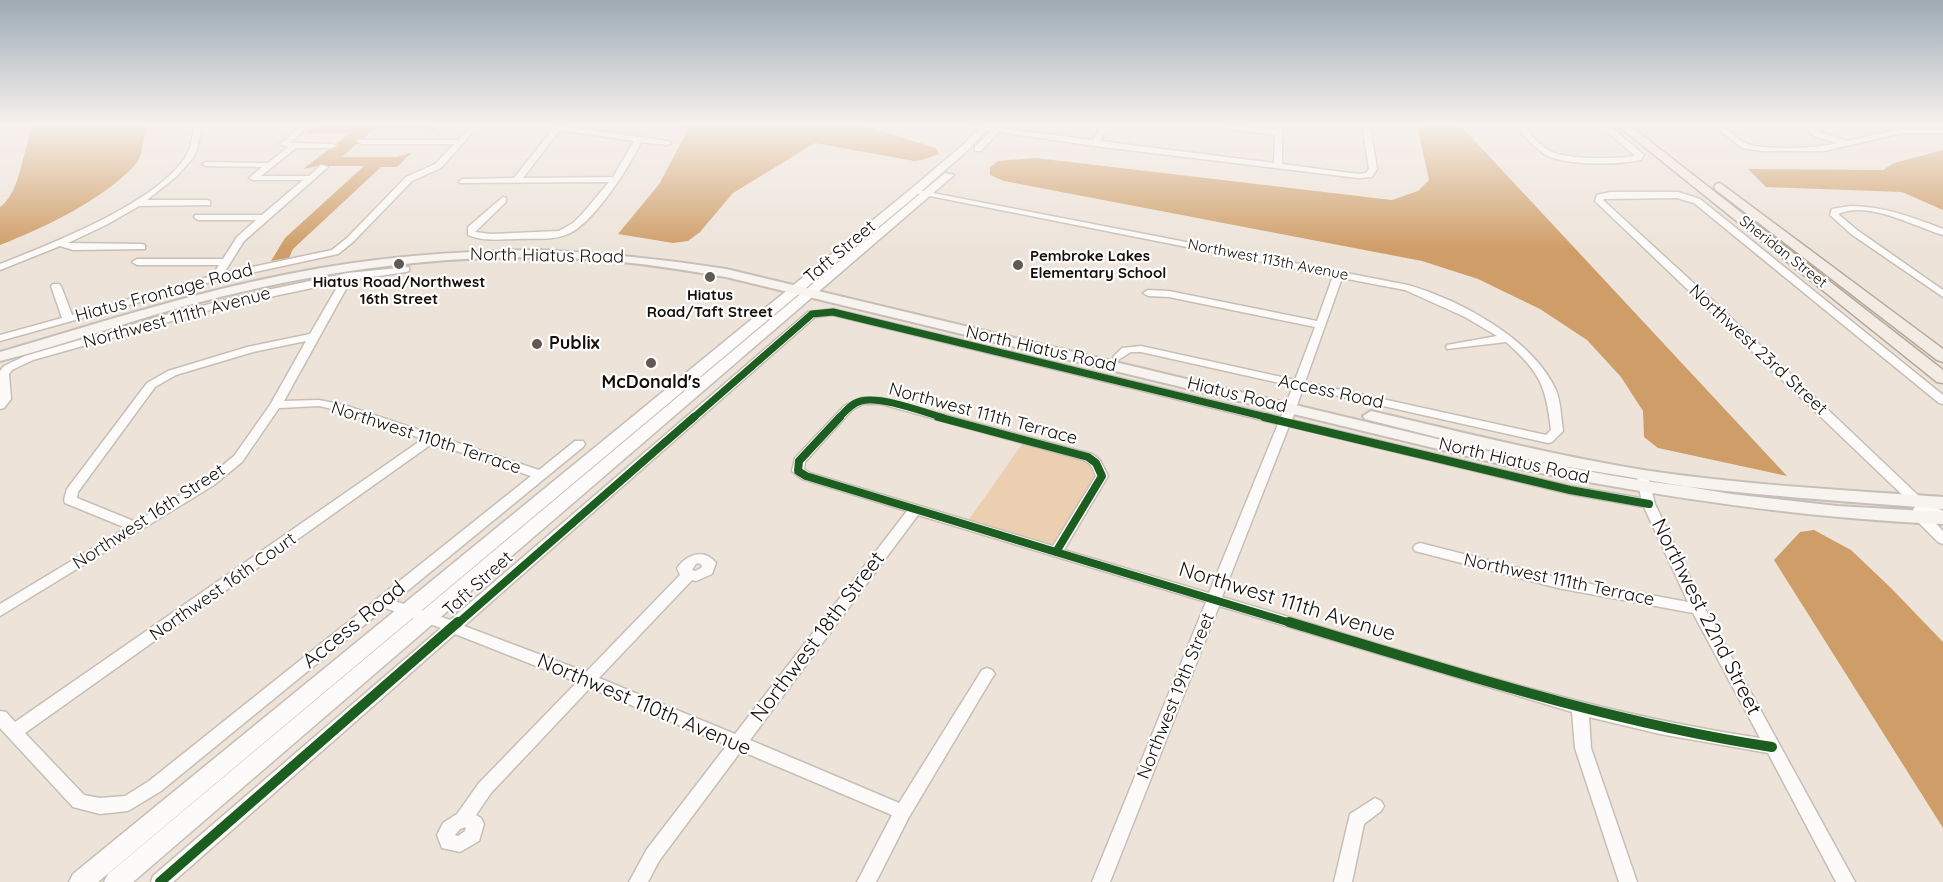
<!DOCTYPE html>
<style>
body{margin:0}
canvas{display:block;background:#ede3d9}
</style>
<canvas width="1943" height="882"></canvas>
<script>
const c = document.querySelector('canvas').getContext('2d');
c.lineJoin = 'round';
function fill(path, color) {
  c.fillStyle = color;
  c.fill(path, 'evenodd');
}
function trace(path, color, width, dash) {
  c.strokeStyle = color;
  c.lineWidth = width;
  c.lineCap = dash ? 'butt' : 'round';
  c.setLineDash(dash || []);
  c.stroke(path);
}
function drawText(font, color, halo, rows, align = 'center') {
  c.font = font + ' Quicksand,sans-serif';
  c.lineWidth = 4.5;
  c.setLineDash([]);
  c.textBaseline = 'middle';
  c.strokeStyle = halo;
  c.fillStyle = color;
  for (const [text, x, y, turn = 0] of rows) {
    c.save();
    c.translate(x, y);
    c.rotate((+turn || 0) * Math.PI / 180);
    c.textAlign = isNaN(turn) ? turn : align;
    if (halo) c.strokeText(text, 0, 0);
    c.fillText(text, 0, 0);
    c.restore();
  }
}
const green = new Path2D(`
 M1025 440 1088 457 1102 476 1056 552 965 525Z`);
const water = new Path2D(`
 M33 125H151C140 136 146 154 134 166 102 200 44 228 0 245V207C21 193 23 147 33 125Z
 M317 125H440L433 132 427 129H374L342 157H397L412 152 397 167H381L293 249 289 258 271 261 285 238 364 166H318L303 169 350 133H308Z
 M665 125H862L936 148 939 154 922 160 914 161 815 143 733 193 700 232 688 241 673 243 618 234 660 183 688 129Z
 M1417 125H1460L1787 476 1658 448 1644 437 1643 411 1621 377 1587 340 1540 309 1478 279 1422 261 1004 181 990 175V167L998 161 1036 158 1392 200 1418 191 1429 180Z
 M1943 150V210L1902 192 1766 187 1748 169 1883 170 1894 163Z
 M1814 530 1851 550 1891 588 1943 642V828L1774 560 1800 532Z`);
const minor = new Path2D(`
 M194 125H202L197 149 193 158 177 176 147 200H207L210 201V205L139 206 106 225 68 243 142 244 145 245V249L73 250 60 246 0 270V264C49 245 165 200 188 152 192 144 192 134 194 125Z
 M302 125H310L290 143 332 144 336 146 332 148H296L261 176H309L321 165 328 167 244 241 224 273 332 250 347 238 406 177 435 164 454 144H362L358 142 359 140H458L472 125H479L441 168 412 181 353 242 338 254 218 280 0 341V335L62 318 51 286 53 284H59L61 286 72 315 212 276 219 265H137L132 262 137 259H223L237 237 256 220H198L194 217 195 215H262L303 180H253L249 178 262 167 206 166 202 164 206 162 268 163 288 147 280 144Z
 M534 125H555L667 141 671 143 667 145 641 142C630 166 593 224 568 234 552 241 534 238 518 239 501 239 484 242 468 235V227L503 197 506 198V202L475 232 491 234 559 231 573 223 583 213 609 182 460 183 459 181 463 179 514 178 553 129ZM560 130 634 141 613 177 523 178Z
 M950 125H972L1093 140 1101 125H1109L1100 141 1274 163 1275 135 1205 125H1230L1275 130 1276 125H1282V164L1358 174 1366 173 1369 169 1362 125H1370L1377 169 1372 177 1358 178 1095 146Z
 M1515 125H1522C1531 134 1539 145 1550 151 1566 160 1617 159 1635 156L1600 125H1608L1644 155 1641 160C1618 165 1567 166 1546 155 1534 148 1524 135 1515 125Z
 M1712 125C1727 125 1734 139 1748 144 1766 151 1820 148 1838 143L1816 137 1799 125H1808L1822 133 1847 141 1902 129H1943V133H1902L1824 151H1761L1742 148Z
 M912 189 1408 285C1460 300 1533 339 1556 390 1561 403 1561 417 1563 431L1552 442 1548 443 1303 388 1292 420 1570 486 1641 498 1637 476 1639 473H1647L1655 504 1705 609 1855 882H1836L1768 753 1660 734 1589 717 1591 748 1637 882H1619L1575 748 1572 712 1219 606 1110 882H1092L1206 602 918 515 750 740 899 803 982 670 987 668 992 670 995 674 992 678 909 817 876 882H857L892 815 741 751 659 861 648 882H629L647 849 727 745 590 688 491 793 476 815 481 818 484 824 479 841 460 852 442 848 437 835 443 823 457 814 479 783 577 682 455 634 173 882H151L153 876 441 628 385 608 161 791 128 811 100 814 73 807 0 728V711L6 712 15 722 423 439 337 410 319 406 279 408 242 462 214 485 0 616V604L126 528 65 503 64 500 67 489 147 383 168 371 247 347 310 334 340 282 218 308 33 360 12 370 9 374 11 399 4 408 0 409V371L4 366 25 356 165 315 263 291 348 273 409 267V271L406 272 351 280 284 401 319 400 344 405 539 470 575 441H583L585 444 583 447 395 601 450 620 808 312 833 309 1281 417 1293 386 1141 352H1131L1118 360 1113 357 1122 348 1141 346 1295 380 1315 327 1169 297 1148 296 1143 293 1148 290 1169 291 1317 321 1333 276 915 193 911 191ZM1342 278 1405 290 1465 317 1497 336 1447 345 1446 347 1447 349 1506 342C1540 372 1546 386 1551 430L1546 435 1305 382ZM833 315 1278 424 1209 593 1064 550 1108 476 1100 460 1092 454 881 398H861L844 406 795 458 792 471 802 479 907 511 735 734 599 678 692 580 696 581 712 574 716 563C704 548 687 554 677 568L680 575 586 672 464 626 815 317ZM306 341 270 405 234 456 206 479 136 522 77 498 78 492 155 387 176 375 253 352ZM863 404H881L1084 460 1091 465 1096 476 1053 546 810 473 804 469 805 462 852 410ZM1289 426 1570 494 1644 507 1688 602 1558 578 1420 543 1415 545 1413 548 1415 551 1558 588 1693 613 1760 738C1576 711 1399 649 1222 597ZM433 443 531 476 149 781 125 796 100 798 84 795 25 733ZM698 563 702 565 701 568 695 571 692 570 696 564ZM466 827 465 831 458 836 455 835 460 829Z
 M1610 192H1678L1700 199 1943 395V404L1939 403 1694 203 1677 198 1604 199 1603 200 1723 310 1923 500 1943 511V521L1927 514 1943 531V544L1938 542 1916 520 1913 510 1915 507 1595 201 1597 195Z
 M1850 206C1883 206 1912 217 1943 229V235C1913 226 1868 200 1838 214L1857 230 1943 290V297L1851 234 1830 215 1832 209Z
 M1375 798 1381 801 1384 806 1381 811 1364 824 1352 882H1334L1350 814Z`);
const tertiary = new Path2D(`
 M982 125H991L969 149 919 193 98 882H69L73 874 911 189 963 145Z
 M996 125H1005L981 151H975V147Z
 M945 173 954 175 133 882H104L108 874Z`);
const secondary = new Path2D(`
 M538 250C601 253 663 259 726 269L1521 459 1731 494 1837 506 1943 512V524C1800 518 1661 497 1521 469L726 277C684 270 642 263 600 260 467 250 333 268 204 301 136 318 69 344 0 361V352C96 324 191 293 289 274 372 257 454 251 538 250Z
 M1371 411C1461 432 1552 455 1643 470 1742 485 1843 490 1943 497V509C1843 501 1744 495 1645 481 1551 467 1457 442 1365 419L1363 416Z`);
const primary = new Path2D(`
 M1617 125H1629L1943 370V383L1937 382Z
 M1720 183 1943 349V362L1937 360 1716 190 1714 187 1716 184Z`);
const cyclewayFar2 = new Path2D(`
 M693 418 812 314 833 312 1270 418
 M839 418C845 411 852 403 861 401 882 396 923 412 944 418`);
const cyclewayFar1 = new Path2D(`
 M840 417 799 461 798 471 806 476 1056 552
 M938 417 1088 457 1096 463 1102 476 1056 552
 M1264 417 1570 490 1649 504
 M1056 552 1294 624
 M457 624 694 417`);
const cycleway = new Path2D(`
 M1289 622C1449 670 1607 722 1772 747
 M160 882 458 622`);
const markers = [
 [399,264,6,"#615952"],
 [1018,265,6,"#615952"],
 [710,277,6,"#615952"],
 [537,344,6,"#615952"],
 [651,363,6,"#615952"]
];
const farStreetnames = [
 ["Sheridan Street",1783,252,38],
 ["Northwest 113th Avenue",1268,260,11]
];
const farPoinames = [
 ["Pembroke Lakes",1030,256,"left"],
 ["Elementary School",1030,273,"left"],
 ["Hiatus Road/Northwest",399,282],
 ["16th Street",399,299],
 ["Hiatus",710,295],
 ["Road/Taft Street",710,312]
];
const streetNames = [
 ["Taft Street",840,252,-40],
 ["North Hiatus Road",547,256,1],
 ["Hiatus Frontage Road",164,293,-15],
 ["Northwest 111th Avenue",177,318,-15],
 ["North Hiatus Road",1041,349,13],
 ["Northwest 23rd Street",1758,350,43],
 ["Access Road",1331,392,12],
 ["Hiatus Road",1237,395,14],
 ["Northwest 111th Terrace",983,414,15],
 ["Northwest 110th Terrace",426,438,18],
 ["North Hiatus Road",1514,461,13],
 ["Northwest 16th Street",149,517,-33],
 ["Northwest 111th Terrace",1559,580,12],
 ["Taft Street",478,584,-42],
 ["Northwest 16th Court",223,587,-35],
 ["Northwest 19th Street",1176,696,-68]
];
const poiNames = [
 ["Publix",549,344],
 ["McDonald's",651,383,"center"]
];
const nearStreetnames = [
 ["Northwest 111th Avenue",1287,602,17],
 ["Northwest 22nd Street",1706,617,63],
 ["Access Road",354,625,-39],
 ["Northwest 18th Street",818,637,-53],
 ["Northwest 110th Avenue",644,705,23]
];
fill(green, '#ecceb0');
fill(water, '#cf9e68');
trace(minor, '#c7bfb7', 3);
trace(tertiary, '#c7bfb7', 3);
trace(secondary, '#c7bfb7', 4);
trace(primary, '#b8aa9b', 3);
fill(minor, '#fcfbf9');
fill(tertiary, '#fcfbf9');
fill(secondary, '#f7f3ef');
fill(primary, '#f3ece5');
trace(cyclewayFar2, '#1b5e20', 7);
trace(cyclewayFar1, '#1b5e20', 8);
trace(cycleway, '#1b5e20', 10);
const sky = c.createLinearGradient(0, 0, 0, 249);
sky.addColorStop(0, '#9eabb5');
sky.addColorStop(0.5, '#f7f2ee');
sky.addColorStop(1, '#f7f2ee00');
c.fillStyle = sky;
c.fillRect(0, 0, 1943, 249);
for (const [x, y, r, color] of markers) {
  const dot = new Path2D();
  dot.arc(x, y, r, 0, 2 * Math.PI);
  c.fillStyle = color;
  c.fill(dot);
  trace(dot, '#fff', 2);
}
drawText('15px', '#150f09', '#fff', farStreetnames);
drawText('bold 15px', '#150f09', '#fff', farPoinames);
drawText('18px', '#150f09', '#fff', streetNames);
drawText('bold 18px', '#150f09', '#fff', poiNames, 'left');
drawText('21px', '#150f09', '#fff', nearStreetnames);
</script>
